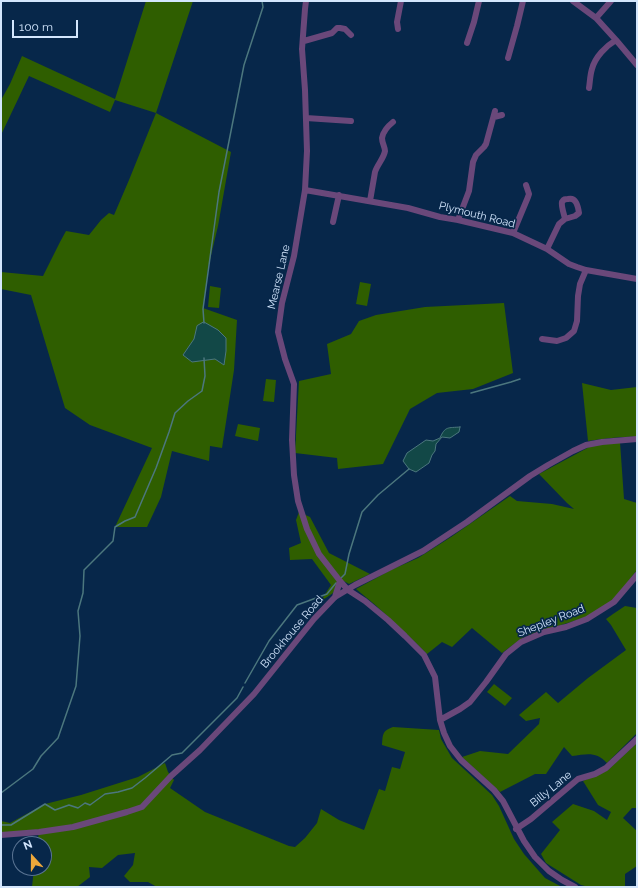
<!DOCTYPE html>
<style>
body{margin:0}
#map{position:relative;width:638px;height:888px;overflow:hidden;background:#07274a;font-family:Raleway,sans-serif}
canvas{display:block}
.frame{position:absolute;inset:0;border:2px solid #d3e6fd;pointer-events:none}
.north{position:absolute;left:12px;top:836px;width:40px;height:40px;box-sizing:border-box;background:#07274a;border:1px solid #597392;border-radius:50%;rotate:339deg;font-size:11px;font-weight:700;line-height:16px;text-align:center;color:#d3e6fd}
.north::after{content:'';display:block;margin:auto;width:14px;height:18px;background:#eda83b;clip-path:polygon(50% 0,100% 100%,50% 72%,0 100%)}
.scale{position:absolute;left:12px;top:20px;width:66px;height:18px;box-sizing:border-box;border:2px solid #d3e6fd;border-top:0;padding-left:5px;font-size:12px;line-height:14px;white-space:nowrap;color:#d3e6fd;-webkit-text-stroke:3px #07274a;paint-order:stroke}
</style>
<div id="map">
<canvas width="638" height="888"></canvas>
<div class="frame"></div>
<div class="north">N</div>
<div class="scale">100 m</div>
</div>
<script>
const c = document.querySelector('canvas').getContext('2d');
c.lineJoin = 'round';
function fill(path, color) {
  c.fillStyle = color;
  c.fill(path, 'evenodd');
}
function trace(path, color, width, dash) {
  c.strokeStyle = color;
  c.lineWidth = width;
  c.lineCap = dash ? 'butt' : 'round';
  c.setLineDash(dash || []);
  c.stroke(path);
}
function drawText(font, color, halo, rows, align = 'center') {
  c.font = font + ' Raleway,sans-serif';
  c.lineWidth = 3.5;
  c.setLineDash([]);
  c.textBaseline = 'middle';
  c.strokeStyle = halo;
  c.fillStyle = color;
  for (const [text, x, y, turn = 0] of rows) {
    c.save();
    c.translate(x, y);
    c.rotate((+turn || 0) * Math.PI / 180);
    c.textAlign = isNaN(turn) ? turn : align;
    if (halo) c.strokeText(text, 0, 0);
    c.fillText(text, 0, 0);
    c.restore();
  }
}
const green = new Path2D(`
 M146 1H193L156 113 231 152 218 226 208 268 203 308 237 320 234 370 222 448 210 446 209 461 172 451 161 497 147 527H115L152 448 90 425 65 408 31 295 1 289V272L43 276 60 242 66 231 89 235 101 220 109 213 114 215 129 180 156 113 115 100 110 112 29 76 1 135V100L10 84 22 56 115 99ZM194 339 224 364 215 359 204 360 183 355Z
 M360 282 371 284 367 306 356 304Z
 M210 286 221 288 219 308 208 307Z
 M504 303 513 373 473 389 437 393 410 409 383 464 338 469 337 458 295 453 299 381 331 374 327 344 351 334 359 321 376 315 425 307Z
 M266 379 276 380 274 402 263 401Z
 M582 383 611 390 637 387V437C620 436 604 439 588 441Z
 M238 424 260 428 258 441 235 436Z
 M620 442 624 499 637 503V570L623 588 610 603 587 617 525 636 502 653 472 628 452 647 442 642 427 654C404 631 381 609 356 589L391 570 418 558 451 537 510 496 517 501 552 504 574 509 567 503 539 474 591 446Z
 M299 512 310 517 329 553 370 574 349 584 342 580 339 582 333 593 320 602 331 585 312 559 290 560 289 548 301 543 296 520Z
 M625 606 637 608V733L607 763C596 751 587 754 572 756L564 747 546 774H535L500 792 462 757 480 751 508 754 539 724 540 718 526 721 519 715 546 692 558 703 588 678 626 650 611 625 606 619 613 614Z
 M494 684 512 698 505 706 487 692Z
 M393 727 439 730 441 739 452 758 492 795 499 806 514 839 524 854 545 878 562 887H157L148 882H130L124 876 133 865 135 853 118 855 102 868 89 867 90 877 77 887H32L34 868H44V844H37L39 832 1 834V821L10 823 45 804 81 795 138 777 165 763 168 772 174 780 170 788 205 812 289 846 295 847 305 838 317 823 321 809 339 820 364 830 379 789 385 791 392 767 400 769 405 752 382 745C383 734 382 731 393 727Z
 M637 743V808H632L623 818 637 831V866L625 874V887H589L581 885 546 863 541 854 560 830 552 822 573 804 594 811 607 820 611 812 598 805 583 781 608 770Z`);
const water = new Path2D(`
 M204 322 218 330 226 338V351L224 365 215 359 192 362 183 355 194 339 197 326Z
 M460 427 459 432 450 438 442 437 436 444 435 451 432 455 429 463 416 472 409 469 403 461 407 453 426 440 433 441 440 438C445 426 448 428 460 427Z`);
const stream = new Path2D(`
 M204 323 203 309 219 192 244 65 263 7 262 1
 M471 393 511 382 520 379
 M341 578 345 574 349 554 362 512 378 495 409 469
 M245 683 269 641 297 605 327 594 336 583
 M1 793 33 769 41 756 58 738 76 686 80 636 78 611 83 593 84 570 113 541 115 527 125 521 135 517 156 468 169 432 175 413 188 401 202 391 205 376 204 358
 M1 825H11L45 804 55 810 69 805 78 808 85 803 90 805 105 794 118 792 132 788 145 778 172 755 182 753 237 698 243 687`);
const minor = new Path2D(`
 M306 1 305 9 302 49 305 90 307 151 305 190 294 256 282 303 278 332 285 359 294 384 292 440 294 475 298 501 307 529 319 554 340 581 348 590 365 601 388 620 405 636 424 655 435 677 440 720 444 733 450 746 461 760 494 790 503 801 524 841 535 857 549 871 562 880 575 887
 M573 1 596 18 616 40 637 65
 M596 18 611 1
 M398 29 397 22 401 1
 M304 41 332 33 337 28H340L345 29 351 35
 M467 43 474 22 479 1
 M508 58 517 26 523 1
 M589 88C590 82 590 75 592 69 595 57 606 46 616 40
 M494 117 502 115
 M306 118 351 121
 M305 190 408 208 440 217 458 220 513 233 547 249 569 264 577 267 586 270 637 279
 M370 201 375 172C377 165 384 158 385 151 385 147 382 143 382 138 383 132 388 126 393 122
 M458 220 469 191 473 162 476 155 484 147 486 144 495 111
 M333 222 339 195
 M513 233 528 197 529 194 526 185
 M547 249 559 224 565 219C564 214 561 206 562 202 564 199 565 199 568 199 576 197 578 206 579 213L575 216 565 219
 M542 339 557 341 566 338 574 331 577 321 578 296 580 284 586 270
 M335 597 340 581
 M440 720 460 709 470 702 486 682 506 654 521 642 544 632 566 627 587 619 614 602 637 575
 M516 829 531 819 578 779 595 774 606 768 637 739
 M1 835 39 832 73 827 127 812 142 807 171 776 200 750 254 694 314 619 335 597 355 585 423 551 467 522 530 476 548 465 573 451 586 445 602 442 637 439`);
const streetNames = [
 ["Plymouth Road",477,215,14],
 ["Mearse Lane",279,277,-77],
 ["Shepley Road",551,621,-21],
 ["Brookhouse Road",292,632,-50],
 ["Billy Lane",551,789,-39]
];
fill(green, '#2f5e00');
fill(water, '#124847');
trace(water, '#4c777e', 1);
trace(stream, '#4c777e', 1.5);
trace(minor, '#6a487a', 6);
drawText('11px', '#d3e6fd', '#07274a', streetNames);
</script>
